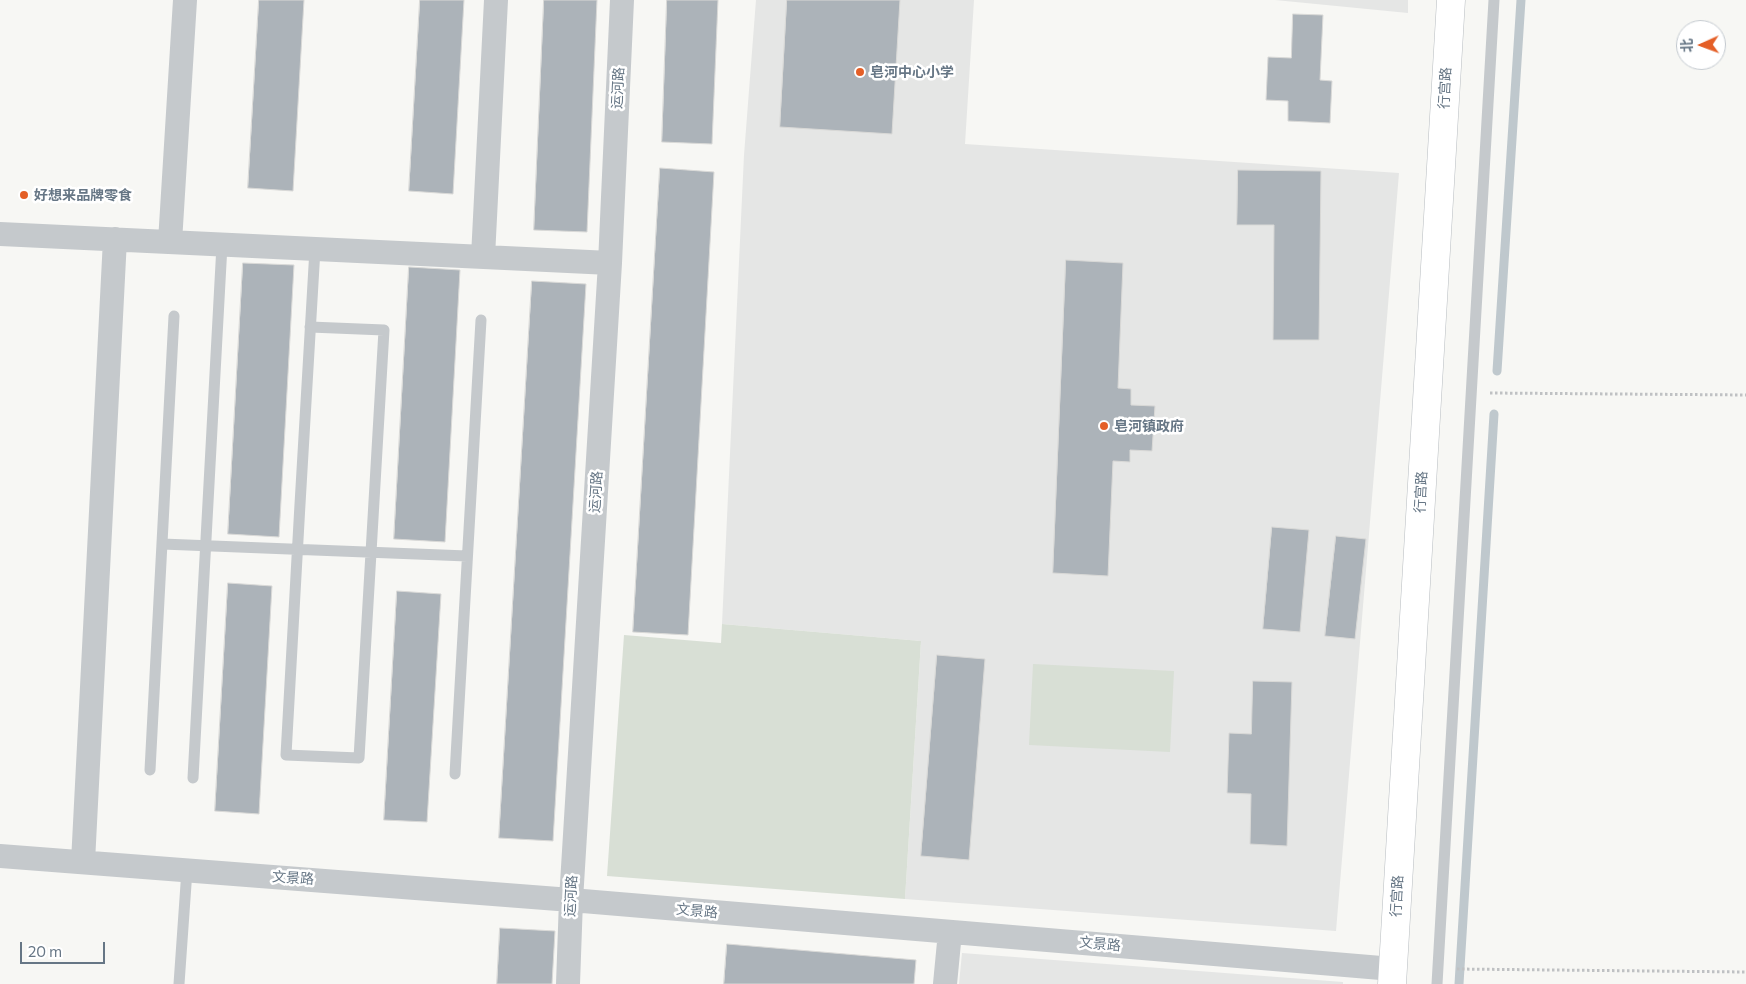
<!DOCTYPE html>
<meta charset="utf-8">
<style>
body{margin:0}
#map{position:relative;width:1746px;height:984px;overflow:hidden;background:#f7f7f4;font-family:Commissioner,"Noto Sans SC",sans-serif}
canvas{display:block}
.north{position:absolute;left:1676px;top:20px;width:50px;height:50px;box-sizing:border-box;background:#fff;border:1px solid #c2c8ce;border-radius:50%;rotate:268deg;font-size:14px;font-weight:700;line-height:20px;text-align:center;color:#667685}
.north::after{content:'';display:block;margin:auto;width:18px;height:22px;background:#e45f27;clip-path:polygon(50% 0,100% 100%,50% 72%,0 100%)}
.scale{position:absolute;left:20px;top:942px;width:85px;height:22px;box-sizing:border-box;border:2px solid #667685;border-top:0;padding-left:6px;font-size:15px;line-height:18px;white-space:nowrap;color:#667685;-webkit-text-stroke:4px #fff;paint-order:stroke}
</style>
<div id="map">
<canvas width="1746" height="984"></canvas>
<div class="north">北</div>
<div class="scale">20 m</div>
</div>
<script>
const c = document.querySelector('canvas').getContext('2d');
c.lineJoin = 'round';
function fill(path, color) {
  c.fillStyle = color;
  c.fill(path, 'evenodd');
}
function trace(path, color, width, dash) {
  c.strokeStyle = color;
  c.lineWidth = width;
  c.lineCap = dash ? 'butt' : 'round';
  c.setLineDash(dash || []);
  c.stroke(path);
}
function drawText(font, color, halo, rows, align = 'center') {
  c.font = font + ' Commissioner,"Noto Sans SC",sans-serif';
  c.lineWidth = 5;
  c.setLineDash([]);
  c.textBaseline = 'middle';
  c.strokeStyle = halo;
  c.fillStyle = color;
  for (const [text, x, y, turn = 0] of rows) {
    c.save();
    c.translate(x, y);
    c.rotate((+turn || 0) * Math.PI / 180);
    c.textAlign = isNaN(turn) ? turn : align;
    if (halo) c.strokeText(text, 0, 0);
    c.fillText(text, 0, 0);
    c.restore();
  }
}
const built = new Path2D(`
 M756 0H974L965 144 1399 173 1336 931 905 899 921 641 722 624 744 155Z
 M1275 0H1408V13Z
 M962 953 1343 982V984H959Z`);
const green = new Path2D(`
 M722 624 921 641 905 899 607 876 624 635 721 643Z
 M1033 664 1174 671 1170 752 1029 745Z`);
const stream = new Path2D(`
 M1497 371 1521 0
 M1459 984 1494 414`);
const building = new Path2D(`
 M259 0H304L293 191 248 188Z
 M420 0H464L453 194 409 191Z
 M544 0H597L587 232 534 230Z
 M667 0H718L712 144 662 142Z
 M787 0H900L892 134 780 127Z
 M1293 14 1323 15 1320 80 1332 81 1330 123 1288 121V101L1266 100 1268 57 1291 58Z
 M660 168 714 172 688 635 633 632Z
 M1238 170 1321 171 1319 340H1273L1274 225H1237Z
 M1066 260 1123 263 1118 388 1131 389V405L1155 406 1152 451 1130 450V462L1113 461 1108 576 1053 573Z
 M243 263 294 265 279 537 228 534Z
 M409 267 460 270 445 542 394 539Z
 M532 281 586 284 553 841 499 838Z
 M1272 527 1309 530 1300 632 1263 629Z
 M1336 536 1366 539 1355 639 1325 636Z
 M228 583 272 586 259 814 215 811Z
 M397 591 441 594 427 822 384 820Z
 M937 655 985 659 969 860 921 856Z
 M1253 681 1292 682 1287 846 1250 844 1251 794 1227 793 1229 733 1251 734Z
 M500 928 555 931 552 984H497Z
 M727 944 916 960 914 984H724Z`);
const path = new Path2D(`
 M1490 393 1746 395
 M1457 969 1746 972`);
const lane = new Path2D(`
 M310 327 384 330 359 758 286 755C295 586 305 418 315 249
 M162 544 467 556
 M150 770 174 316
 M455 774 481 320
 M193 778 222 245
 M179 984 187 870
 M1437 984 1494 0`);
const street = new Path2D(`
 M0 234 610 263
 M170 242 185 0
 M483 257 496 0
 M0 856 571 900 1393 969
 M83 862 115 239
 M568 984 571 900 610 263 622 0
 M945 984 950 932`);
const secondary = new Path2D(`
 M1392 984 1451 0`);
const markers = [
 [860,72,5,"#e45f27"],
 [24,195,5,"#e45f27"],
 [1104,426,5,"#e45f27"]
];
const poiNames = [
 ["皂河中心小学",870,72],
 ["好想来品牌零食",34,195],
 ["皂河镇政府",1114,426]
];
const streetNames = [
 ["运河路",618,88,-87],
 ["行宫路",1445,88,-87],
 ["运河路",596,492,-86],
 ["行宫路",1421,492,-87],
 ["文景路",293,878,4],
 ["运河路",571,896,-87],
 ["行宫路",1397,896,-87],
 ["文景路",697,911,5],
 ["文景路",1100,944,5]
];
fill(built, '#e5e6e5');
fill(green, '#d8dfd5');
trace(stream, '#bfc8cd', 9);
fill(building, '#acb3b9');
trace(building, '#d9d9d7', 1);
trace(secondary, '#b7bcc0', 29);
trace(path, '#bfc1c3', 3, [2.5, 2.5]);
trace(lane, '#c5c9cc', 11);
trace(street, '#c5c9cc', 24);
trace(secondary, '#fff', 28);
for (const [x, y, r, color] of markers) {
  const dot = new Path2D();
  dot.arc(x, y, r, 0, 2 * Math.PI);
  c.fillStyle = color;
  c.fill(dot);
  trace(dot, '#fff', 2);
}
drawText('bold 14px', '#667685', '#fff', poiNames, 'left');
drawText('14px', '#667685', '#fff', streetNames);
</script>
